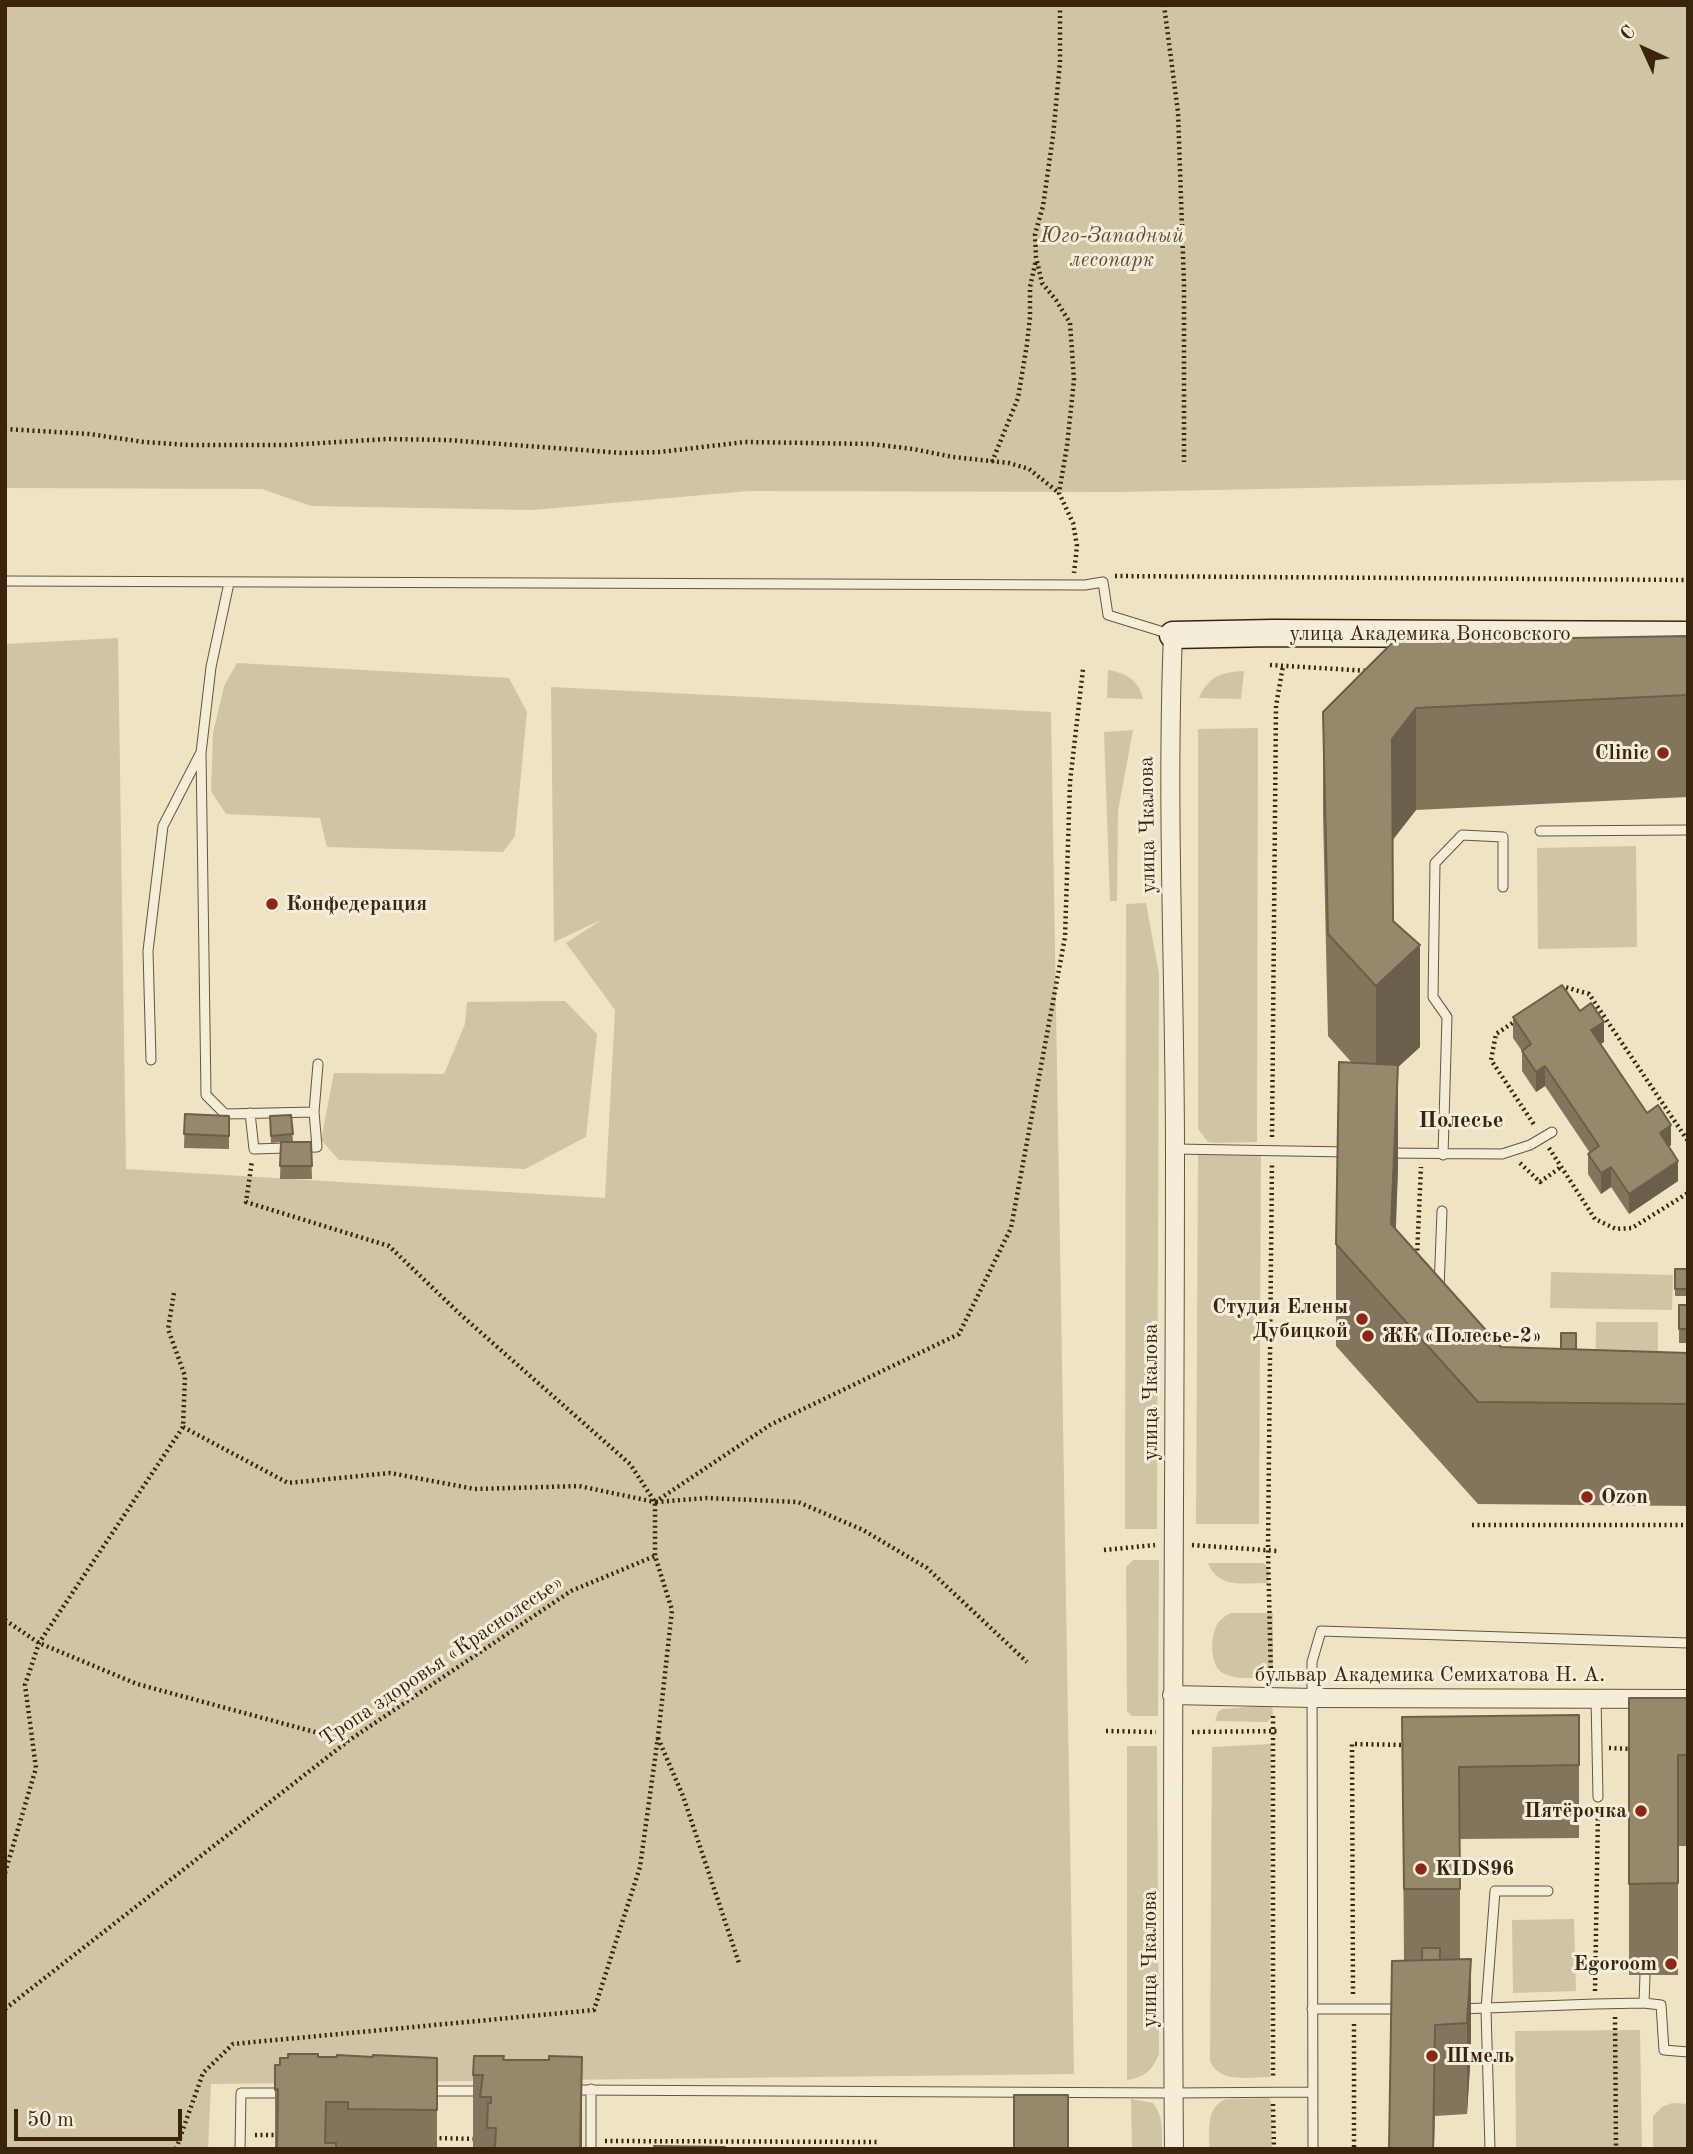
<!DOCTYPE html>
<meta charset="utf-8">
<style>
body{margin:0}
#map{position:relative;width:1693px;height:2154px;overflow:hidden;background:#eee4c3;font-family:"Old Standard TT",serif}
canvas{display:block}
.frame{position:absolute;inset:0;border:7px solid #3a250c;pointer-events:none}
.north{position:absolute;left:1609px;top:14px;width:70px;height:70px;-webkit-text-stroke:5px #f4edd8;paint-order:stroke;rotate:315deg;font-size:19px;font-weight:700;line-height:28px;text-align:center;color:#3a250c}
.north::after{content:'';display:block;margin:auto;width:24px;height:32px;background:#3a250c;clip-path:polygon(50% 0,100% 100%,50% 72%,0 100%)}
.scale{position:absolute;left:14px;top:2109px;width:168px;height:32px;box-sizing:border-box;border:4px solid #3a250c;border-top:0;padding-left:9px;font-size:21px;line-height:24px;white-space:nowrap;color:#3a250c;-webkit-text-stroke:5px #f4edd8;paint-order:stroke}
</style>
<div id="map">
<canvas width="1693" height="2154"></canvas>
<div class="frame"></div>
<div class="north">С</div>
<div class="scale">50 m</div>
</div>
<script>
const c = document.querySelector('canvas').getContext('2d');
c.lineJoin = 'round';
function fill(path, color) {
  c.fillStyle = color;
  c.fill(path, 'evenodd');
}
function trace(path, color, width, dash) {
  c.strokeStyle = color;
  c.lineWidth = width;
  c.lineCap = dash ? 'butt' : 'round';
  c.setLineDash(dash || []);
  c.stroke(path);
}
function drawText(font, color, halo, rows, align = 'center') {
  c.font = font + ' "Old Standard TT",serif';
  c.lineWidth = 6;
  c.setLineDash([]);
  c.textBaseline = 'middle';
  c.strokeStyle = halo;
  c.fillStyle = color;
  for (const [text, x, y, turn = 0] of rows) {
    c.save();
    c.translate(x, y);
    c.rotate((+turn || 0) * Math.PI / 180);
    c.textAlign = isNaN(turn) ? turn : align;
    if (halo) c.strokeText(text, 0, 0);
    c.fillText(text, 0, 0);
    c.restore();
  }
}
const green = new Path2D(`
 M5 5H1688V480L1119 492 749 491 532 510 311 506 262 489 5 488Z
 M118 638 126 1169 605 1198 615 1010 566 943 603 919 554 942 551 687 1051 712 1074 2074 211 2084 208 2149H5V644Z
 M237 663 509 678 527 712 515 836 503 852 327 847 320 818 226 814 211 791 213 733 224 686Z
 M1108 670C1126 673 1139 680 1143 699L1107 698Z
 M1244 671 1241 699 1199 698C1208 677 1221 672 1244 671Z
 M1258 728 1257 1142 1214 1143 1208 1142 1198 1129V729Z
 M1133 730 1118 811 1117 901H1110L1104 732Z
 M1636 846 1637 947 1538 949 1537 848Z
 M1146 903 1159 974 1157 1529H1125L1126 904Z
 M565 1001 597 1034 586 1137 525 1169 339 1160 321 1140 334 1073 444 1074 465 1024 467 1002Z
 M1198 1153H1261L1259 1524H1196Z
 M1551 1272 1673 1275 1672 1310 1550 1308Z
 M1596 1322H1658V1406L1595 1407Z
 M1133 1560H1159L1158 1716H1132L1127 1711 1126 1567Z
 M1208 1563H1263L1269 1568 1268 1583C1245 1583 1218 1589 1208 1563Z
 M1231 1613H1273V1677C1258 1677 1237 1681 1223 1673 1209 1665 1210 1636 1218 1623 1221 1619 1226 1615 1231 1613Z
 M1272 1705 1273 1715 1267 1722 1215 1721 1218 1712 1222 1709Z
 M1271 1744 1270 2077C1249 2077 1220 2084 1210 2061L1212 1747Z
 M1127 1746H1157L1159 2054C1152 2071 1145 2077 1127 2080Z
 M1574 1919 1576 1991 1513 1993 1512 1920Z
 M1640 2030 1642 2149H1516L1515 2031Z
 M1269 2098 1271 2101 1272 2149H1209C1210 2129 1205 2108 1226 2099Z
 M1131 2099 1153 2103C1164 2117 1162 2132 1162 2149H1132Z
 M1672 2103 1688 2104V2149H1653V2116L1662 2107Z`);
const path = new Path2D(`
 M1060 5V62L1053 136 1043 206 1035 234 1036 257 1042 283 1056 300 1070 323 1074 380 1067 446 1059 493 1073 523 1077 546 1074 573
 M1164 5 1178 112 1184 284V462
 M5 429 89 434 144 442 189 445H289L387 439 447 440 622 453 660 452 745 442 872 444 913 449 953 457 1009 463 1029 469 1059 493
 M992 462 1018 398 1027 344 1030 317V287L1036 260
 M1115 576 1688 580
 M1270 665 1369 671
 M1562 990 1565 987 1589 994 1688 1141
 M1517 1020 1496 1034 1491 1060 1535 1126
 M1272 1137 1276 706 1283 666
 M1549 1148 1595 1219 1616 1229 1632 1228 1688 1193
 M1520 1163 1540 1182 1561 1167
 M1417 1256 1421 1167
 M183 1427 288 1483 390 1473 475 1489 579 1486 655 1502 770 1425 959 1334 1011 1228 1065 937 1070 782 1083 669
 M656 1502 707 1498 798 1502 863 1530 927 1568 1027 1662
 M1472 1525H1688
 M1192 1545 1278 1551
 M1104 1550 1155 1545
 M5 1620 39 1643 137 1684 348 1741
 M1271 1679 1268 1550 1272 1163
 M1273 1716V2078
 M1106 1731 1156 1732
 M1192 1732 1279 1731
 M658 1738 683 1796 739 1963
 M1609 1748 1632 1749
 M5 1873 36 1768 25 1685 39 1643 183 1427 185 1376 168 1329 174 1293
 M1595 1991 1598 1811
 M1353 1994 1352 1744 1405 1745
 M5 2009 348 1741 571 1591 655 1556
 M1615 2017 1616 2149
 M1354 2024V2149
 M1273 2104 1274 2149
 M255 2135H278
 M434 2138 478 2139
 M605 2141 880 2142
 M176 2149 203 2073 233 2044 594 2010 640 1867 658 1737 672 1610 655 1556V1502L630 1464 461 1315 389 1246 246 1202 252 1161`);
const lane = new Path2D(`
 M5 581 1085 585 1103 582 1108 615 1170 634
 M229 583 211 667 201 753 206 1095 225 1114 314 1112 318 1064
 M1540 831 1688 830
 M151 1060 148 951 163 826 200 754
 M250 1113 254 1149 317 1147 314 1112
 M1175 1149 1348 1152
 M1386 1153 1502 1154 1530 1145 1552 1132
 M1443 1155 1447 1017 1433 997 1435 863 1462 835 1503 837V887
 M1439 1289 1442 1211
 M1596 1698 1598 1797
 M1644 2003 1645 1975
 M1312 2009H1402
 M1459 2009 1595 2004 1644 2003 1661 2005 1664 2050 1688 2052
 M572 2090 1174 2093 1312 2092
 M429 2091H485
 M240 2149 241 2093H285
 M591 2149V2089
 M1313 2149 1312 1662 1321 1631 1688 1643
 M1490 2149 1486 2009 1495 1891H1548`);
const street = new Path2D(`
 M1173 635C1166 807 1175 980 1175 1152 1175 1484 1171 1817 1174 2149
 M1172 1695 1313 1698 1688 1699`);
const secondary = new Path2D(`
 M1173 635 1273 633 1688 635`);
const wall = new Path2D(`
 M1688 636V797L1416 810 1392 840 1393 921 1420 1047 1398 1067V1167L1396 1229 1501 1347 1688 1353V1506L1478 1504 1336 1346V1244L1352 1063 1328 1036 1323 814V712Z
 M1580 1011 1604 1042 1600 1044 1647 1113 1671 1145 1669 1147 1678 1181 1629 1214 1611 1187 1601 1194 1588 1174V1154L1590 1153 1545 1086 1536 1092 1522 1071V1051L1513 1038V1017Z
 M185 1114 229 1116V1149L184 1148Z
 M291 1115 293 1141 271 1143 270 1116Z
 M281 1142H311L312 1179H280Z
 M1675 1269H1687V1296H1675Z
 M1679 1305H1688V1343H1679Z
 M1629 1698H1688V1846H1678V1975H1629Z
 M1579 1715V1838L1460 1839V1959L1471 2050 1467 2114 1435 2116 1434 2149H1389L1404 1961 1402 1717Z
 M318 2057 437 2058V2149H275V2065H280Z
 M504 2060 582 2149H473V2075Z`);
const shadedWall = new Path2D(`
 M1416 708V810L1392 841V739Z
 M1420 945V1047L1398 1067V1167L1392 1306 1376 1088V986Z
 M1604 1022V1042L1591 1050V1030Z
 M1545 1066V1086L1536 1092V1072Z
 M1671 1125V1145L1660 1153V1133Z
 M1678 1161V1181L1629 1214V1194Z
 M1611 1167V1187L1601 1194V1173Z
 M1471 1959V2050L1467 2114V2023Z
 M1435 2025 1434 2149H1433Z
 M582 2057V2149H580Z`);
const building = new Path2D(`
 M1688 636V695L1416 708 1392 739 1393 921 1420 945 1376 986 1328 934 1323 712 1394 641Z
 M1562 985 1580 1011 1591 1003 1604 1022 1591 1030 1647 1113 1658 1105 1671 1125 1660 1133 1678 1161 1629 1194 1611 1167 1601 1173 1588 1154 1599 1146 1545 1066 1536 1072 1522 1051 1531 1044 1513 1017Z
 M1339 1062 1398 1065 1391 1224 1501 1347 1688 1353V1404L1478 1402 1336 1244Z
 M185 1114 229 1116V1136L184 1134Z
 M291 1115 293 1134 271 1136 270 1116Z
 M281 1142H311L312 1166H280Z
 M1675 1269H1687V1289H1675Z
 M1679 1305H1688V1329H1679Z
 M1561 1333H1576V1349H1561Z
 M1629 1698H1688V1755H1678V1883L1629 1884Z
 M1579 1715V1765L1459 1767 1460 1889H1404L1402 1717Z
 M1422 1948H1440V1960H1422Z
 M1471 1959 1467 2023 1435 2025 1433 2149H1389L1392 1961Z
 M288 2054H318V2057H337V2055L373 2057V2055L437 2058V2110L348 2109V2102H326L325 2143H336V2149H277L278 2089 275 2090V2065H280V2058H288Z
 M474 2056H504L503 2060H549V2056L582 2057 580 2149H495L496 2128H487L488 2103H491V2097H480L483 2075H473Z
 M1014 2095H1068V2149H1014Z
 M654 2146 725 2147V2149H654Z`);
const markers = [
 [1663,753,7,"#8f2418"],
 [272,904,7,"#8f2418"],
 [1362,1319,7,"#8f2418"],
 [1368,1336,7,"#8f2418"],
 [1587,1497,7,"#8f2418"],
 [1641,1811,7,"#8f2418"],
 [1421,1869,7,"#8f2418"],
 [1671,1964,7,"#8f2418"],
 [1432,2056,7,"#8f2418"]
];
const parkNames = [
 ["Юго-Западный",1112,236],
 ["лесопарк",1112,260]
];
const streetNames = [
 ["улица Академика Вонсовского",1430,634],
 ["улица Чкалова",1148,825,-91],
 ["улица Чкалова",1151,1392,-90],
 ["Тропа здоровья «Краснолесье»",442,1661,-34],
 ["бульвар Академика Семихатова Н. А.",1430,1675],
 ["улица Чкалова",1150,1959,-90]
];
const poiNames = [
 ["Clinic",1649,753,"right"],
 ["Конфедерация",286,904],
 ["Студия Елены",1348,1307,"right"],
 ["Дубицкой",1348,1331,"right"],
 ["ЖК «Полесье-2»",1382,1336],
 ["Ozon",1601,1497],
 ["Пятёрочка",1627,1811,"right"],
 ["KIDS96",1435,1869],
 ["Egoroom",1657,1964,"right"],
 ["Шмель",1446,2056]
];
const neighbourhoodNames = [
 ["Полесье",1461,1121]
];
fill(green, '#cfc4a4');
trace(lane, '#67553a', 11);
trace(street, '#67553a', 20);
trace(secondary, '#3a250c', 29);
trace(path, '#3a250c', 4.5, [2, 3.5]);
trace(lane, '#f4edd8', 9);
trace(street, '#f4edd8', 18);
trace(secondary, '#f4edd8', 26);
fill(wall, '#83755c');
fill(shadedWall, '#6a5f4b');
fill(building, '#98886b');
trace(building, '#6a5f4b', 2);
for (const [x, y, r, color] of markers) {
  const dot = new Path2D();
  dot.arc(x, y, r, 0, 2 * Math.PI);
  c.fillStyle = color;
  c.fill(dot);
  trace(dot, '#f4edd8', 2.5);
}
drawText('italic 21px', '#5f4d32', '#f4edd8', parkNames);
drawText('21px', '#3a250c', '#f4edd8', streetNames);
drawText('bold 21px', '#3a250c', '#f4edd8', poiNames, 'left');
drawText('bold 23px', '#3a250c', '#f4edd8', neighbourhoodNames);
</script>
